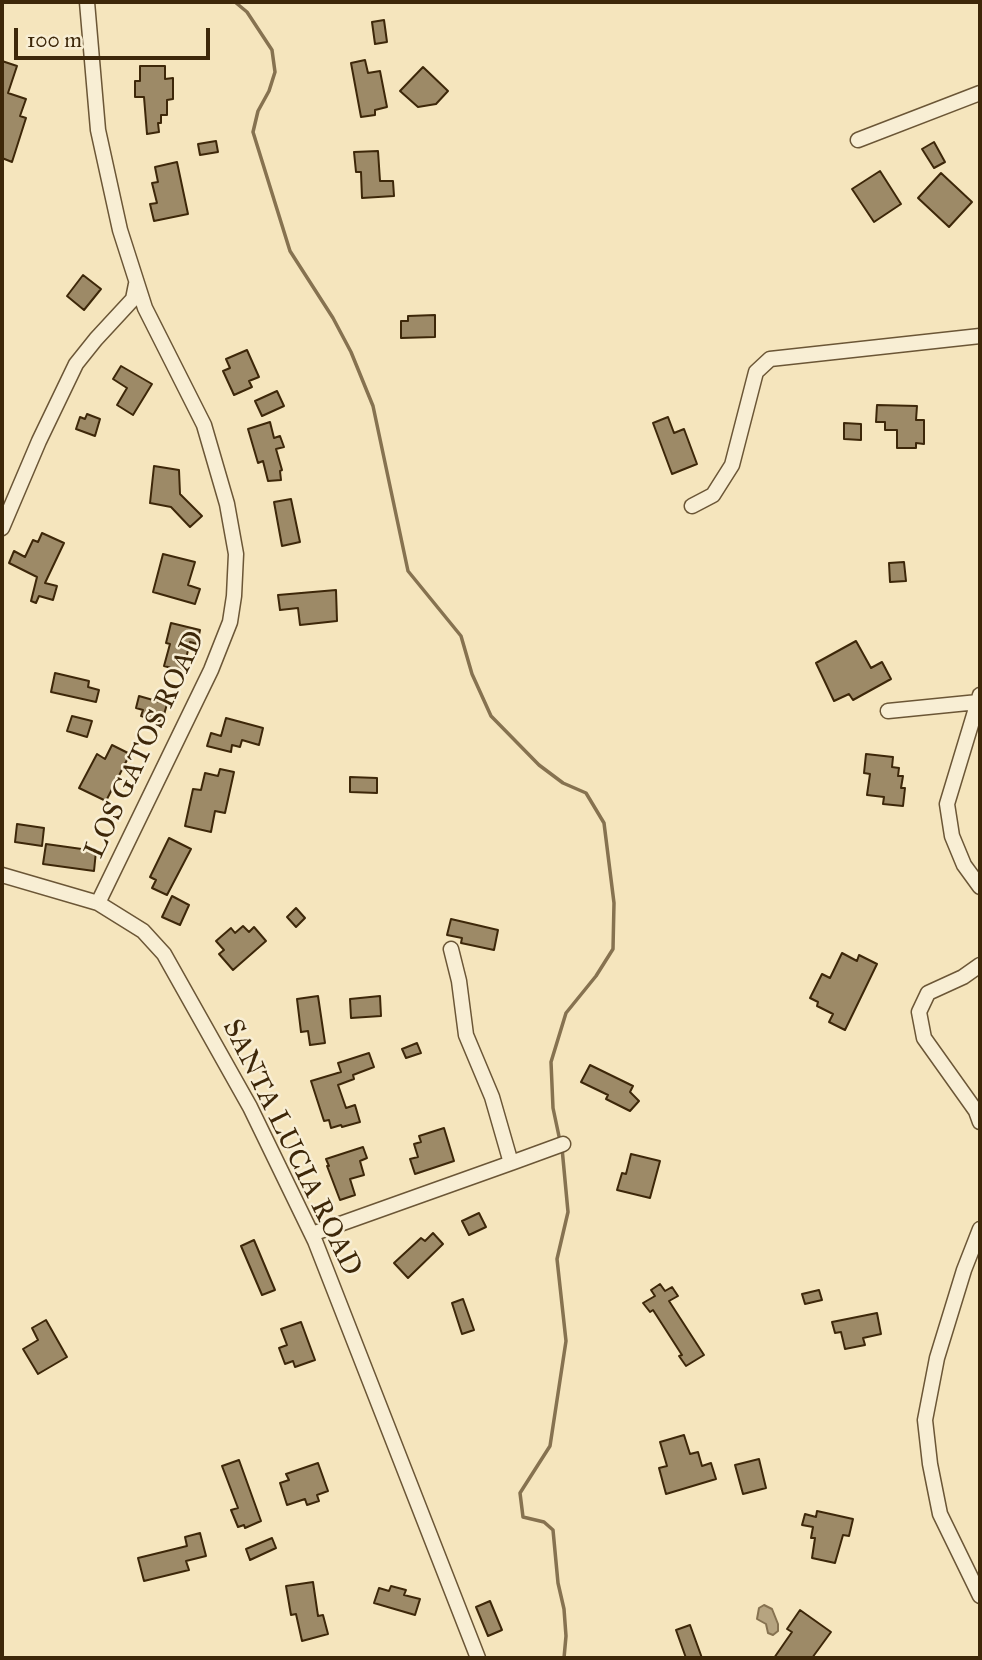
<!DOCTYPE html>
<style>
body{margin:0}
#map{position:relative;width:982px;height:1660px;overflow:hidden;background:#f5e5bd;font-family:"IM FELL Great Primer",serif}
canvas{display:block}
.frame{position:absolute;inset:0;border:4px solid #3d2709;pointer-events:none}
.scale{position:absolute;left:14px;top:28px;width:196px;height:32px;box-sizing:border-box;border:4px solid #3d2709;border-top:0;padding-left:9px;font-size:21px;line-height:24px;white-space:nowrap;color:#3d2709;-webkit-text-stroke:5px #f8eed4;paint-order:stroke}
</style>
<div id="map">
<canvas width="982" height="1660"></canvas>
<div class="frame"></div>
<div class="scale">100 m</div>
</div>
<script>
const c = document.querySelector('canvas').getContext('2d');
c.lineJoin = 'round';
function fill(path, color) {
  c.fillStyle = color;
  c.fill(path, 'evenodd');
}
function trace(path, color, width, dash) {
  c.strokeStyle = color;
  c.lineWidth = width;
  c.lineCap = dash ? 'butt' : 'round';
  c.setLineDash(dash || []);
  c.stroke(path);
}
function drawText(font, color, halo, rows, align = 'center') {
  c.font = font + ' "IM FELL Great Primer",serif';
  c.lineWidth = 5;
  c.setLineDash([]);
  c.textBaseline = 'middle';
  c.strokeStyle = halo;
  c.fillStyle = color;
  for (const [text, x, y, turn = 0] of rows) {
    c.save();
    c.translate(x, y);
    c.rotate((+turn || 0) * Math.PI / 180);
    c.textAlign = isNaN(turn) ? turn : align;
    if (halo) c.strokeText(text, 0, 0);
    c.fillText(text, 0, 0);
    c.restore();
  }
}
const water = new Path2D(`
 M764 1605 772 1609 778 1624V1631L773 1635 768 1633 766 1624 757 1619 759 1608Z`);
const stream = new Path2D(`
 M235 2 247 12 272 50 275 72 269 91 258 111 253 132 290 251 333 318 351 352 373 406 408 571 461 636 472 674 491 716 539 765 563 783 586 793 604 823 614 903 613 949 596 976 566 1013 551 1062 553 1108 560 1141
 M562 1148 568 1212 557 1259 566 1341 550 1446 520 1493 523 1517 544 1522 553 1530 558 1583 564 1609 566 1636 564 1658`);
const building = new Path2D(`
 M384 20 387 42 375 44 372 22Z
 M365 60 368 73 380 71 387 107 375 110V115L361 117 351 63Z
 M2 61 17 66 8 93 26 99 20 116 26 118 12 162 2 158Z
 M140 66H165V79L173 78V99L167 100V115H161V123H158L159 132 147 134 144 97H135V81H140Z
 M423 67 448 91 436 104 418 107 400 91Z
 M216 141 218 152 200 155 198 144Z
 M934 142 945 162 934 168 922 149Z
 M378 151 380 181H393L394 196 362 198 361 172H356L354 152Z
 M177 162 188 214 154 221 150 204 157 203 152 183 158 182 155 167Z
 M880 171 901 204 874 222 852 189Z
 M941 173 972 202 949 227 918 198Z
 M83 275 101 289 84 310 67 296Z
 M435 315V337L401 338V321H408V316Z
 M247 350 259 377 249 381 252 387 234 395 223 371 230 368 226 359Z
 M121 366 152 384 133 415 117 405 127 388 113 379Z
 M277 391 284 406 262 416 255 401Z
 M877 405 917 406 916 420H924V444L916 443V448H897V430H885V422H876Z
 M87 414 100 419 95 436 76 429 80 417 85 419Z
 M668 417 674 433 684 429 697 464 672 474 653 423Z
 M270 422 274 438 280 436 284 447 276 449 282 470 280 471 281 480 268 481 263 461 258 463 248 429Z
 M844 423 861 424V440L844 439Z
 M154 466 179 470 180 494 202 516 190 527 171 507 150 503Z
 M291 499 300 542 282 546 274 502Z
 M42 533 64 543 45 583 57 586 53 600 39 596 36 603 31 601 37 577 9 563 14 551 25 557 33 540 38 542Z
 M163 554 195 562 188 585 200 589 195 604 153 592Z
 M904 562 906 581 890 582 889 563Z
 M336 590 337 621 300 625 298 608 280 610 278 595Z
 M171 623 200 630 197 644 190 642 183 671 164 666 170 644 166 643Z
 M856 641 871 668 882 662 891 679 853 700 849 694 834 701 816 663Z
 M55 673 89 681 88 687 99 690 96 702 51 692Z
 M139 696 167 704 162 722 141 716 143 710 136 708Z
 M72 716 92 721 87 737 67 731Z
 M226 718 263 728 259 745 242 740 240 747 232 745 231 752 207 746 211 733 221 736Z
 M112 745 130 754 106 801 79 788 97 754 105 759Z
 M866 754 893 757 892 767 899 768 898 776H903L901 788H905L903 806 883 804 884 797 867 795 870 774 864 773Z
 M220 769 234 772 225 813 215 811 211 832 185 826 193 789 201 790 205 773 218 776Z
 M350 777 377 778V793L350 792Z
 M17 824 44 828 42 846 15 842Z
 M169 838 191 849 167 895 152 888 156 880 150 877Z
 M46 844 96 851 94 871 43 864Z
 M172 896 189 905 180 925 162 917Z
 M296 908 305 918 296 927 287 917Z
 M451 919 498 930 494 950 461 943 462 938 447 935Z
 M243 926 249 932 254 927 266 941 233 970 219 954 224 950 216 941 231 928 235 933Z
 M842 953 857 961 859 955 877 964 845 1030 829 1022 833 1014 817 1006 818 1002 810 998 822 974 830 978Z
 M318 996 325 1043 310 1045 308 1031 301 1032 297 999Z
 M380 996 381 1016 351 1018 350 999Z
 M417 1043 421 1053 406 1058 402 1049Z
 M369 1053 374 1067 353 1075 354 1079 338 1085 346 1108 355 1105 360 1122 342 1127 341 1125 331 1128 329 1120 324 1121 311 1081 341 1072 338 1063Z
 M590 1065 633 1086 630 1092 639 1101 630 1111 606 1099 608 1095 581 1082Z
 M444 1128 454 1161 415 1174 410 1159 418 1157 414 1144 421 1142 419 1136Z
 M363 1147 367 1158 360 1161 364 1175 350 1179 355 1195 340 1200 327 1166H329L326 1159Z
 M631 1154 660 1161 650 1198 617 1190 622 1173 626 1174Z
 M479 1213 486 1227 469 1235 462 1221Z
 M433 1233 443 1244 408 1278 394 1263 421 1238 425 1241Z
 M254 1240 275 1290 262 1295 241 1246Z
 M660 1284 665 1291 672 1287 678 1296 669 1301 704 1355 686 1366 679 1356 682 1355 653 1310 650 1312 643 1303 655 1296 651 1290Z
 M819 1290 822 1300 805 1304 802 1294Z
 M463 1299 474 1330 462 1334 452 1303Z
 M877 1313 881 1334 863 1338 865 1345 845 1349 841 1332 835 1333 832 1322Z
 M46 1320 67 1357 38 1374 23 1349 38 1340 32 1328Z
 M301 1322 315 1360 295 1367 293 1361 285 1364 279 1348 287 1345 281 1329Z
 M684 1435 690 1454 698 1452 702 1466 711 1463 716 1479 666 1494 659 1468 667 1466 660 1442Z
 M759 1459 766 1488 743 1494 735 1465Z
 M239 1460 261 1521 245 1528 244 1525 238 1527 231 1510 238 1508 222 1466Z
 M318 1463 328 1491 317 1495 319 1501 307 1505 305 1499 287 1505 280 1483 289 1480 286 1474Z
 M817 1511 853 1519 849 1536 843 1535 835 1563 812 1558 815 1538H811L813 1527 802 1525 805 1514 816 1517Z
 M200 1533 206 1556 186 1561 189 1570 144 1581 138 1558 187 1546 185 1537Z
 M272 1538 276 1548 250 1560 246 1549Z
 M313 1582 318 1616 323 1615 328 1634 302 1641 296 1614 291 1615 286 1586Z
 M391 1586 406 1590 404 1595 420 1599 415 1615 374 1603 379 1588 389 1591Z
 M490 1601 502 1630 488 1636 476 1607Z
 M800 1610 831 1632 812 1658H774L792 1632 787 1629Z
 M690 1625 702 1658H686L676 1630Z`);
const minor = new Path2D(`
 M87 2 98 130 120 230 145 308 204 425 227 504 236 554 234 596 230 622 211 670 98 903
 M858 140 980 93
 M692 506 713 495 732 465 756 372 770 359 980 336
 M2 528 39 441 76 364 96 339 133 299 136 284
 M980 695 947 804 952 836 964 865 980 887
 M888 711 978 702
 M2 875 98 903 143 931 164 954 250 1107 315 1241 478 1658
 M980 965 963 977 928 993 919 1012 924 1038 976 1111 980 1122
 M511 1163 563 1144
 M980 1229 964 1270 937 1358 925 1420 930 1464 940 1514 980 1596
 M312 1234 511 1163 492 1097 466 1035 459 981 451 949`);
const streetNames = [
 ["LOS GATOS ROAD",146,745,-65],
 ["SANTA LUCIA ROAD",291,1148,64]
];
fill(water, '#b6a480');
trace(water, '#867250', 2);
trace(stream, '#867250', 3.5);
fill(building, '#9d8a67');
trace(building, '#3d2709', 2);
trace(minor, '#6b5636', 17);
trace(minor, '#f8eed4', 14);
drawText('28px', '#3d2709', '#f8eed4', streetNames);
</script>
